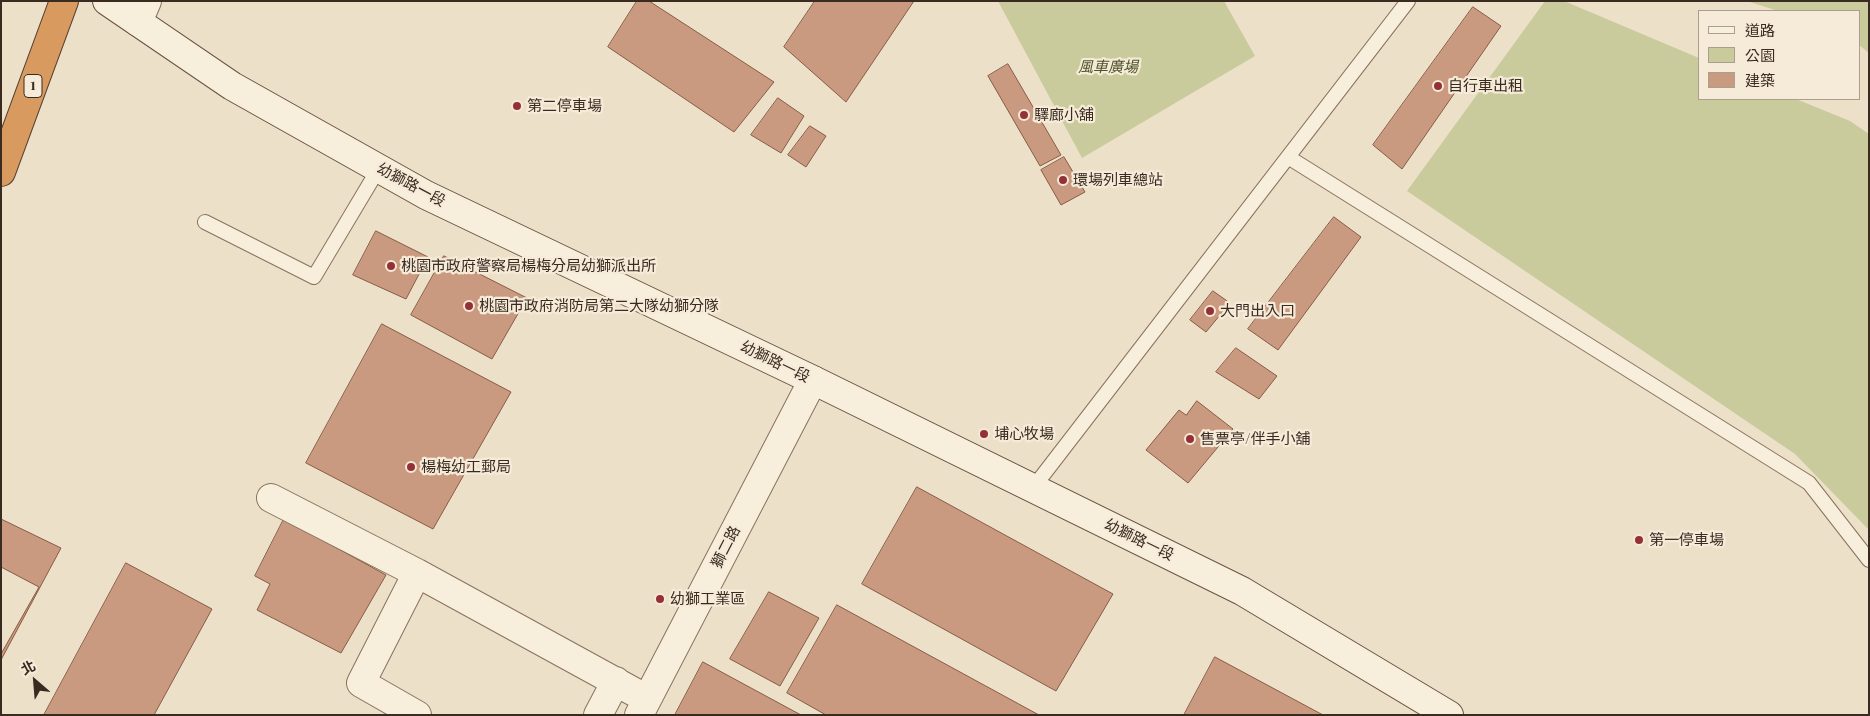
<!DOCTYPE html>
<meta charset="utf-8">
<style>
body{margin:0}
#map{position:relative;width:1870px;height:716px;overflow:hidden;background:#ede0c8;font-family:"Playfair Display","Noto Sans TC",serif}
canvas{display:block}
.frame{position:absolute;inset:0;border:2px solid #3a2b21;pointer-events:none}
.legend{position:absolute;left:1698px;top:10px;width:162px;height:90px;box-sizing:border-box;background:#f5ebd8;border:1px solid #aa9e8f;margin:0;padding:6px 9px;list-style:none;font-size:15px;color:#3a2b21}
.legend li{display:flex;align-items:center;gap:10px;height:25px}
.legend b{width:25px;border:1px solid #aa9e8f}
.north{position:absolute;left:10px;top:656px;width:50px;height:50px;-webkit-text-stroke:4px #f5ebd8;paint-order:stroke;rotate:333deg;font-size:14px;font-weight:700;line-height:20px;text-align:center;color:#3a2b21}
.north::after{content:'';display:block;margin:auto;width:18px;height:22px;background:#3a2b21;clip-path:polygon(50% 0,100% 100%,50% 72%,0 100%)}
</style>
<div id="map">
<canvas width="1870" height="716"></canvas>
<div class="frame"></div>
<ul class="legend">
<li><b style="height:6px;background:#f8eedc"></b>道路</li>
<li><b style="height:14px;background:#c9cb9c"></b>公園</li>
<li><b style="height:14px;background:#ca9a80"></b>建築</li>
</ul>
<div class="north">北</div>
</div>
<script>
const c = document.querySelector('canvas').getContext('2d');
c.lineJoin = 'round';
function fill(path, color) {
  c.fillStyle = color;
  c.fill(path, 'evenodd');
}
function trace(path, color, width, dash) {
  c.strokeStyle = color;
  c.lineWidth = width;
  c.lineCap = dash ? 'butt' : 'round';
  c.setLineDash(dash || []);
  c.stroke(path);
}
function drawText(font, color, halo, rows, align = 'center') {
  c.font = font + ' "Playfair Display","Noto Sans TC",serif';
  c.lineWidth = 4.5;
  c.setLineDash([]);
  c.textBaseline = 'middle';
  c.strokeStyle = halo;
  c.fillStyle = color;
  for (const [text, x, y, turn = 0] of rows) {
    c.save();
    c.translate(x, y);
    c.rotate((+turn || 0) * Math.PI / 180);
    c.textAlign = isNaN(turn) ? turn : align;
    if (halo) c.strokeText(text, 0, 0);
    c.fillText(text, 0, 0);
    c.restore();
  }
}
const green = new Path2D(`
 M998 1H1224L1255 56 1082 158Z
 M1545 1H1564L1699 58V99H1796L1850 121 1869 134V530L1795 454 1407 191Z
 M1747 1H1869V53L1859 45V11H1778Z`);
const building = new Path2D(`
 M637 1H649L774 82 734 132 608 47Z
 M815 1H914L846 102 784 47Z
 M1473 7 1501 26 1402 169 1373 145Z
 M1008 64 1061 155 1040 166 988 76Z
 M778 98 804 116 781 153 751 135Z
 M810 126 826 136 806 167 788 155Z
 M1064 157 1085 192 1061 205 1041 170Z
 M1334 217 1361 237 1278 350 1248 329Z
 M376 231 428 257 406 299 353 275Z
 M444 256 527 298 492 359 411 315Z
 M1213 291 1230 303 1206 332 1190 320Z
 M382 324 511 392 433 529 306 463Z
 M1236 348 1277 376 1259 399 1216 372Z
 M1197 401 1233 429 1188 483 1146 450 1179 410 1186 415Z
 M917 487 1113 594 1056 691 862 584Z
 M1 519 61 548 1 660Z
 M284 519 386 575 341 653 257 610 270 584 255 576Z
 M126 563 212 609 154 715H44Z
 M1 567 39 587 1 654Z
 M769 592 819 618 780 686 730 659Z
 M837 605 1039 715H826L787 693Z
 M1215 657 1323 715H1184Z
 M703 662 801 715H675Z`);
const lane = new Path2D(`
 M1288 157 1809 483 1869 560
 M205 222 314 277 379 168
 M1033 488 1408 1`);
const street = new Path2D(`
 M138 22 147 1
 M271 498 417 573 647 699
 M417 573 361 683 417 715
 M598 715 616 681
 M639 715 813 380`);
const secondary = new Path2D(`
 M107 1 232 86 426 195 813 380 1242 591 1449 715`);
const highway = new Path2D(`
 M1 172 64 1`);
const markers = [
 [1438,86,5,"#963037"],
 [517,106,5,"#963037"],
 [1024,115,5,"#963037"],
 [1063,180,5,"#963037"],
 [391,266,5,"#963037"],
 [469,306,5,"#963037"],
 [1210,311,5,"#963037"],
 [984,434,5,"#963037"],
 [1190,439,5,"#963037"],
 [411,467,5,"#963037"],
 [1639,540,5,"#963037"],
 [660,599,5,"#963037"]
];
const shields = [
 [33,86,18]
];
const shieldNames = [
 ["1",33,86]
];
const parkNames = [
 ["風車廣場",1108,67]
];
const poiNames = [
 ["自行車出租",1448,86],
 ["第二停車場",527,106],
 ["驛廊小舖",1034,115],
 ["環場列車總站",1073,180],
 ["桃園市政府警察局楊梅分局幼獅派出所",401,266],
 ["桃園市政府消防局第二大隊幼獅分隊",479,306],
 ["大門出入口",1220,311],
 ["埔心牧場",994,434],
 ["售票亭/伴手小舖",1200,439],
 ["楊梅幼工郵局",421,467],
 ["第一停車場",1649,540],
 ["幼獅工業區",670,599]
];
const streetNames = [
 ["幼獅路一段",411,185,28],
 ["幼獅路一段",775,362,26],
 ["幼獅路一段",1139,540,26],
 ["獅二路",726,547,-63]
];
fill(green, '#c9cb9c');
fill(building, '#ca9a80');
trace(building, '#875b45', 1);
trace(lane, '#89725e', 16);
trace(street, '#89725e', 30);
trace(secondary, '#6b5341', 30);
trace(highway, '#574132', 30);
trace(lane, '#f8eedc', 14);
trace(street, '#f8eedc', 28);
trace(secondary, '#f8eedc', 28);
trace(highway, '#d89a5e', 28);
for (const [x, y, r, color] of markers) {
  const dot = new Path2D();
  dot.arc(x, y, r, 0, 2 * Math.PI);
  c.fillStyle = color;
  c.fill(dot);
  trace(dot, '#f5ebd8', 2);
}
for (const [x, y, w] of shields) {
  const box = new Path2D();
  box.roundRect(x - w / 2, y - 11.5, w, 23, 4);
  c.fillStyle = '#f5ebd8';
  c.fill(box);
  trace(box, '#3a2b21', 1);
}
drawText('bold 14px', '#3a2b21', null, shieldNames);
drawText('italic 15px', '#4d5528', '#f5ebd8', parkNames);
drawText('15px', '#3a2b21', '#f5ebd8', poiNames, 'left');
drawText('15px', '#3a2b21', '#f5ebd8', streetNames);
</script>
